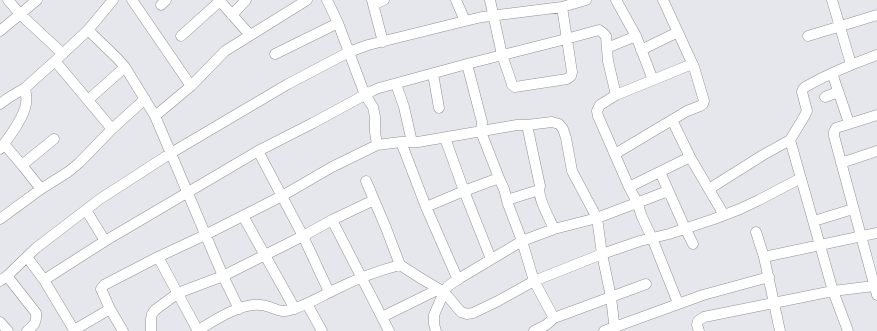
<!DOCTYPE html>
<style>
body{margin:0}
canvas{display:block;background:#e6e7ed}
</style>
<canvas width="877" height="331"></canvas>
<script>
const c = document.querySelector('canvas').getContext('2d');
c.lineJoin = 'round';
function trace(path, color, width, dash) {
  c.strokeStyle = color;
  c.lineWidth = width;
  c.lineCap = dash ? 'butt' : 'round';
  c.setLineDash(dash || []);
  c.stroke(path);
}
const minor = new Path2D(`
 M8 0 20 14 63 54
 M132 0 191 86
 M219 0 250 35
 M327 0 338 23 365 95 373 107 375 117V132L377 145
 M372 0 383 42
 M456 0 465 21
 M490 0 502 55 511 81 512 85 515 87 567 79 571 76 572 72 562 7
 M616 0 636 36 653 80 616 95 600 105 597 111 598 116 629 187 637 202 642 217 652 238 678 303
 M832 0 851 64
 M374 4 384 0
 M161 5 166 0
 M232 15 246 0
 M88 30 117 58 125 67 155 116 223 276 239 309
 M0 31 37 0
 M181 36 220 1
 M808 36 877 15
 M607 48 636 36
 M641 50 678 32
 M275 54 338 23
 M55 61 112 129
 M467 64 482 122 481 132 499 178 504 189 508 204 522 241 534 281 554 318 646 284
 M832 73 849 123
 M433 74 439 108
 M653 80 692 64
 M396 84 404 107 412 142
 M825 97 838 92
 M88 100 125 67
 M0 104 8 98 25 88 55 61 88 30 113 0
 M877 115 836 128 834 132V136L877 295
 M155 116 191 86 225 51 307 0
 M672 120 690 157 724 215
 M527 125 540 186C536 196 550 219 554 229
 M445 138 464 191 491 259
 M790 140 833 291 848 331
 M401 142 426 207 458 280
 M4 144 22 165 41 189
 M0 149C8 139 24 117 26 104 27 99 26 93 25 88
 M258 151 303 236 329 292
 M615 154 687 111 700 106 703 104 704 101 694 67 663 0
 M841 163 877 151
 M22 165 54 139
 M660 172 685 228 693 244
 M366 181 386 228 400 265
 M629 187 690 157
 M709 189 763 155 790 140 804 117 807 111 802 92 803 89 805 87C828 74 852 64 877 55
 M507 200 539 190
 M426 207 464 191 499 178
 M86 210 105 241
 M243 216 295 309
 M0 219 41 189 68 172 79 163 112 129 145 99
 M332 220 389 331
 M814 221 853 209
 M756 232 764 257 780 331
 M27 257 44 280 74 330
 M158 257 198 331
 M764 257 877 233
 M7 276 36 313C37 323 34 325 27 331
 M44 280 105 241 258 151 313 123 372 91 379 88 467 64 566 39 599 30 603 33 606 36 608 61 616 95
 M0 281 7 276 36 248 100 199 171 153 288 84 349 52 368 45 465 21 482 17 562 7 586 0
 M307 304 322 331
 M110 309 123 331
 M382 317 439 289
 M0 322 8 331
 M75 331 74 330 110 309 101 289 104 285 158 257 205 235 282 196 332 167 377 145 401 142H418L517 125H527L552 122 559 124 563 129 566 138 572 171 597 218 602 254 611 297 615 331
 M151 331V319L152 314 155 310 178 293 223 276 303 236 332 220 374 200
 M197 331C213 321 242 302 261 305 273 306 279 314 290 310 305 306 318 298 332 291 354 280 376 271 400 265L422 279 444 292 461 312 467 314 473 313 498 301 534 281 602 254 640 241 669 234 714 219 740 209 759 200 801 178
 M436 331 434 324V315L444 292 448 286 460 278 522 241 554 229 597 218 668 191
 M534 331 546 325 554 318
 M604 331 703 295 769 277
 M699 331 697 325 698 321 704 317 833 291 874 286`);
trace(minor, '#919297', 11);
trace(minor, '#fff', 10);
</script>
